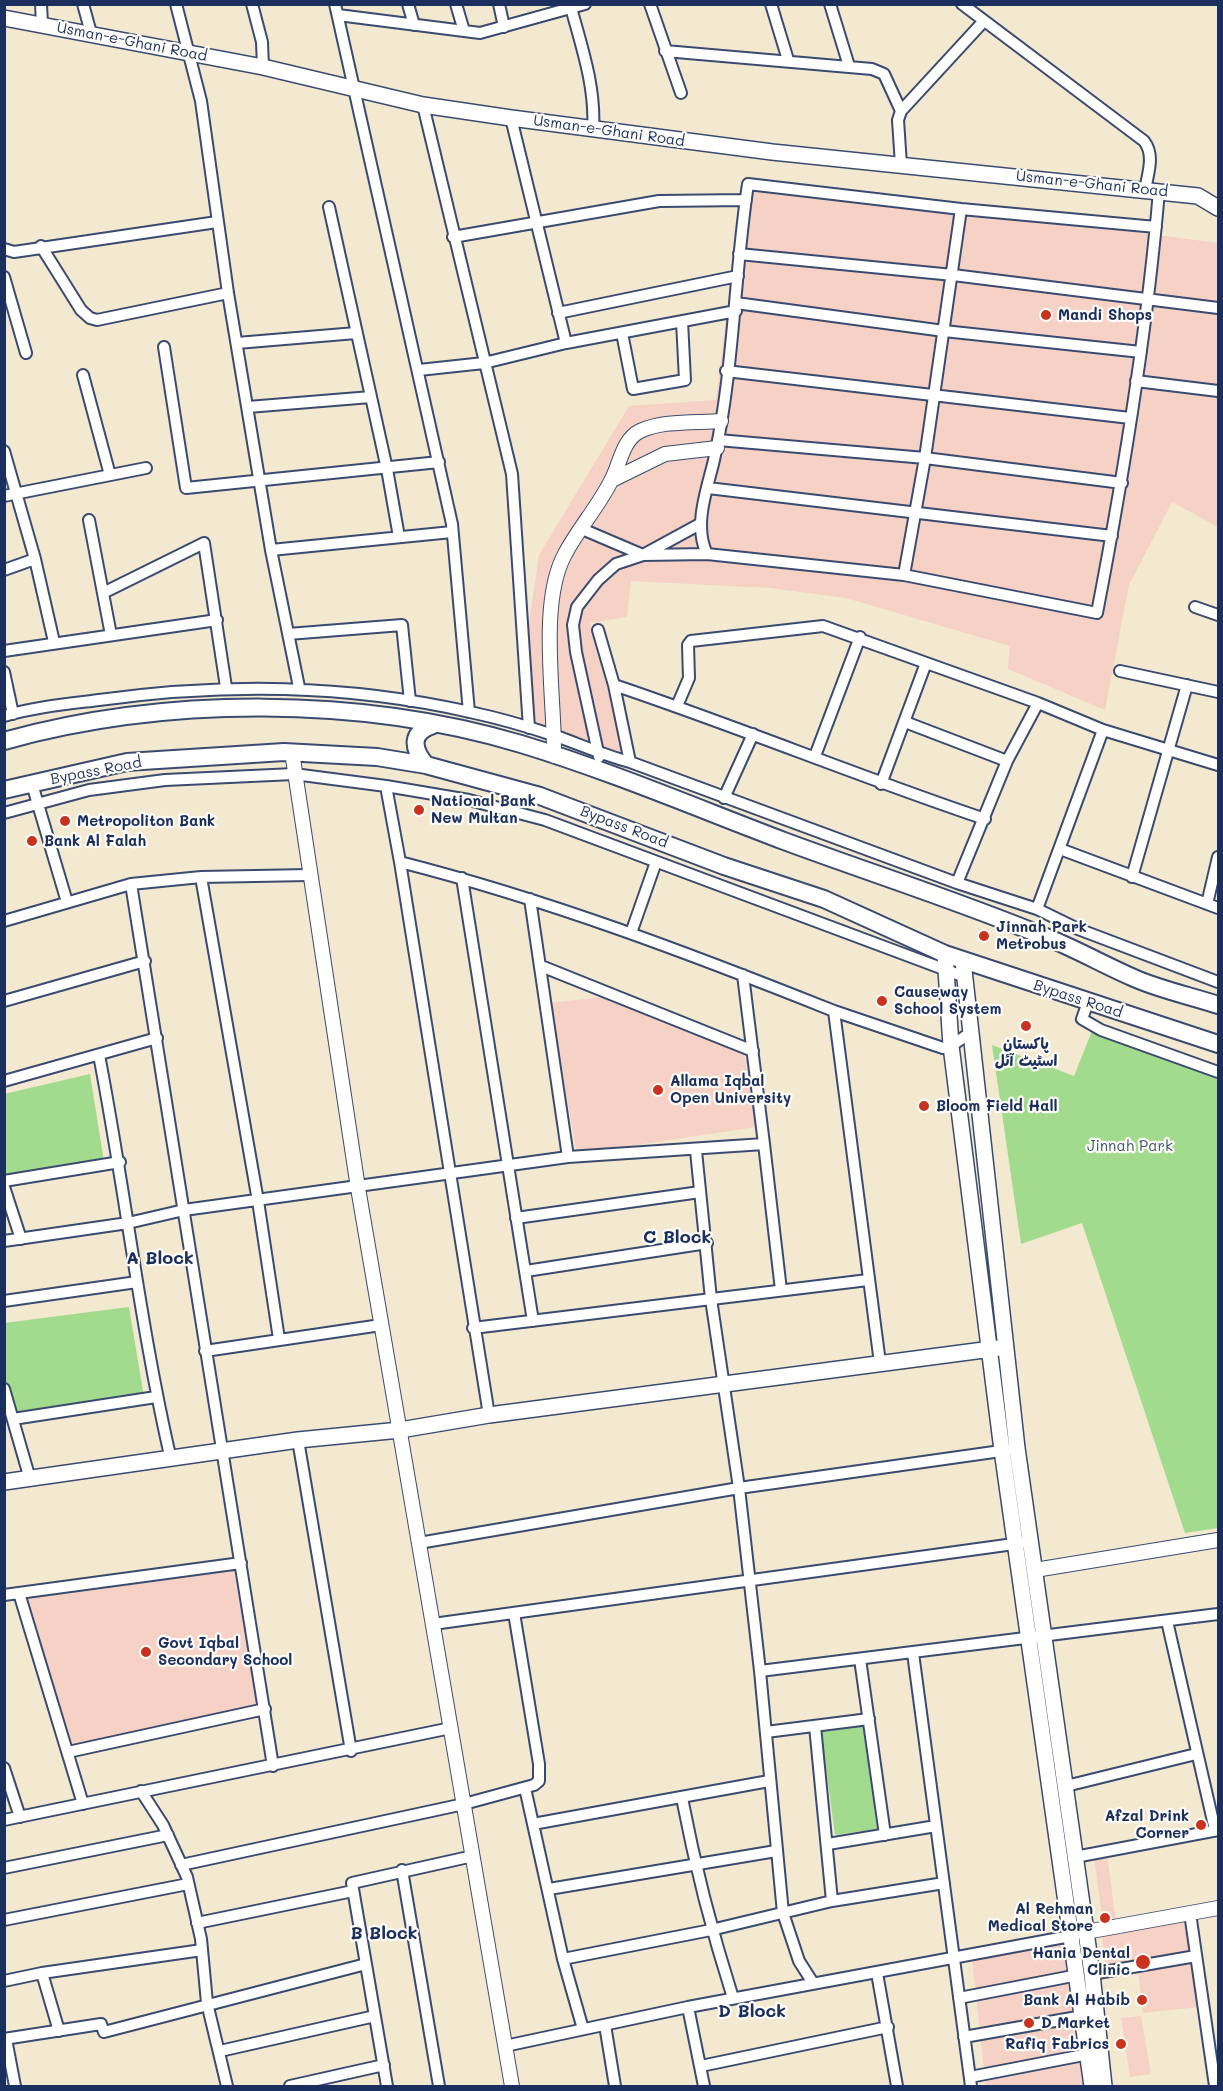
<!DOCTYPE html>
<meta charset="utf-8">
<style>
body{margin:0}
#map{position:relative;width:1223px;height:2091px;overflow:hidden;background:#f2e9d0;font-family:Mali,sans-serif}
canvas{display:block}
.frame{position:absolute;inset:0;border:6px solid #1b2f5e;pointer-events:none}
</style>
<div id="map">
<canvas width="1223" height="2091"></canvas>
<div class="frame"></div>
</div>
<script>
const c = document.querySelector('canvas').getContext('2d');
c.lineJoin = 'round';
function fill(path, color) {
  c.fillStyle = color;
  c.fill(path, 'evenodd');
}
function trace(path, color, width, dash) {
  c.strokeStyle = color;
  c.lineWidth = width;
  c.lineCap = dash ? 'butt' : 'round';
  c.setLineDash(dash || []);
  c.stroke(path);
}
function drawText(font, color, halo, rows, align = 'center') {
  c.font = font + ' Mali,"Playpen Sans Arabic",sans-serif';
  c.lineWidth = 4.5;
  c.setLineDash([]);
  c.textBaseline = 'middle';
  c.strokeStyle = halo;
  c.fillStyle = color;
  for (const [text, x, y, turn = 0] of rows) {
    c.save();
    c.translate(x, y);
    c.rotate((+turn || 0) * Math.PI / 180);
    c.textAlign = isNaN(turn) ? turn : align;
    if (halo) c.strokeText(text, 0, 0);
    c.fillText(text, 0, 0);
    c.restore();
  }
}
const built = new Path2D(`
 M743 180 1218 243V527L1172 502 1129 585 1105 710 1008 669 1010 646 846 598 770 588 631 581 627 617 590 623 626 758 535 729 527 636 539 555 629 406 716 400Z
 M603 997 744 1053 756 1127 577 1154 550 1003Z
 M234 1571 258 1706 71 1746 26 1599Z
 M1107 1854 1116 1922 1103 1924 1094 1857Z
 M1187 1919 1191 1951 1105 1965 1102 1933Z
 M1069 1941 1087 2086H986L972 1960Z
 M1193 1962 1199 2007 1143 2013 1138 1970Z
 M1141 2016 1151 2074 1130 2077 1121 2018Z`);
const green = new Path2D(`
 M1092 1031 1218 1079V1528L1185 1533 1082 1223 1021 1244 992 1045 1074 1076Z
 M90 1074 105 1168 5 1185 4 1094Z
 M129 1307 144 1397 13 1419 5 1384 4 1323Z
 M863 1726 877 1829 835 1835 821 1731Z`);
const minor = new Path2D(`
 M41 4 42 24
 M83 4 91 33
 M176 4 201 101 228 293 271 550 299 687
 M252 4 262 42 263 67
 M335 4 452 524 469 712
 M408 4 414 25
 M456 4 464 31
 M499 4 504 27
 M570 4C581 45 596 87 593 130
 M650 4 681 93
 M771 4 788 60
 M830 4 849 66
 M962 4 1144 141C1155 155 1148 173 1145 190
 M338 15 480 33 585 4
 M665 51 872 69 884 74 901 111
 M423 105 512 474 529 728
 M511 118 566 343
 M901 165 898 120 901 111 983 22
 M329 207 387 469 399 537
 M1156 227 961 209 748 184C734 276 734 370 714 460 707 490 693 525 707 554L904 575 1097 613C1124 473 1147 333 1159 191
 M453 237 659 201 746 200
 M41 246 81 310 90 318 97 320 228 293
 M4 249 14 252 217 222
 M739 254 953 275 1218 308
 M4 277 26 353
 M736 303 944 331 1141 352
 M558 313 738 276
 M622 333 633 389 685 380 682 321
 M237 343 356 333
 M164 347 186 488 439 462
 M419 370 484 363 566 343 736 311
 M726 371 1130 418
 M83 375 110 475
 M1136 381 1218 391
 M248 407 371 397
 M718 440 925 458 1122 483
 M4 451 35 559 54 642
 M708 488 1112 536
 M4 496 146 468
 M89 520 111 635
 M582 529 643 555 707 554
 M271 550 452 532
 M4 570 35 559
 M904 575 925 458 961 209
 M105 592 204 543 226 687
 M1195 607 1218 615
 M598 630 614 685 630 762
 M288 634 402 625 410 701
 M4 651 217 620
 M1120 671 1218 692
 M4 672 13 714
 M614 685C739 727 860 777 985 819
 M677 706 689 678 688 645 691 641 823 626 1038 703 1103 730 1218 765
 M4 716C35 707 67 704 99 700 225 683 345 684 470 712 498 718 526 726 553 735 579 744 603 755 630 762L957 883 1037 909 1078 929 1218 982
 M905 722 1007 761
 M815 756 860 637
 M599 757 576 652 573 625 577 607 598 580 616 564 643 555 700 524
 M32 784 67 902
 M881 784 926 663
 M386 786 400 862C549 900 691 954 834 1011L880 1363
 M724 798 753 734
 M4 813 89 790 165 780 294 774 386 786 469 800 545 820 965 977
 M1060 849 1218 908
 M400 862 489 1415
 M201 877 258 1201 279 1339
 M1132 877 1187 685
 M462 878 533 1321
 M957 883 1007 761 1038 703
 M131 884 273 1766
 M530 899 568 1157
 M1207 904 1218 857
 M1037 909 1103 730
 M4 921 131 884 201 877 309 875
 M631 933 656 862
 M541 966 753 1051
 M743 975 764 1144
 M4 1001 145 961
 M1088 1002 1082 1019 1101 1030 1218 1072
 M834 1011 943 1048 951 1046 970 1033
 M99 1055C125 1189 140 1326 171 1460
 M4 1081 157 1038
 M696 1151 711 1299 739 1488 760 1671 783 1913 799 1961 813 1983
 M4 1181 120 1162
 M4 1187 21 1239
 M516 1218 700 1192
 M4 1241 128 1223 184 1210 568 1157 764 1144 781 1290
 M526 1271 707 1243
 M4 1301 137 1282
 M473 1328 868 1280
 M205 1351 381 1325
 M4 1389 30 1479
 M13 1419 156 1397
 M298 1440 351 1751
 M419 1543 739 1488 1008 1450
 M19 1593 83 1804
 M4 1595 241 1563
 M1167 1621 1215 1830
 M433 1624 1021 1543
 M913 1653 971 2086
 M860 1659 885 1835
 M760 1671 1218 1614
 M815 1726 832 1901
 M766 1732 869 1719
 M68 1752 265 1709
 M4 1768 20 1817
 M1066 1786 1196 1754
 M525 1788 563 1959 583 2029
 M141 1791 163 1825 187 1877 201 1939 207 2003 227 2086
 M682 1798C695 1866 712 1932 733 1998
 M4 1820 451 1728
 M533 1824 769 1781
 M828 1844 936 1826
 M1075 1857 1218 1830
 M181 1865 464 1804 534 1785 539 1781V1764L514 1613
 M4 1868 168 1835
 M402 1870 439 2086
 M549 1889 776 1851
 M1190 1913 1215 2086
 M4 1920 188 1884
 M197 1923 353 1891
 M563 1959 711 1930 832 1901 944 1883
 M877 1973 897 2086
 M1092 1974 1196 1956
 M4 1981 42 1973
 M959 1998 1078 1975
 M688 2007 704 2086
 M605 2025 615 2086
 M59 2031 42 1973 202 1950
 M964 2037 1083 2016
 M4 2039 101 2024 104 2032 366 1964
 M6 2039 15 2086
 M505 2046 688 2007 1076 1935
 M220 2051 375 2016
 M701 2066 888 2027
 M970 2077 1089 2054
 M290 2086 384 2065
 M387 2086 352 1883 473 1856`);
const tertiary = new Path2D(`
 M612 480 665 454 717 448
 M292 752 358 1188 512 2086
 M554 756C555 699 538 603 565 554 578 529 598 507 611 481 620 465 622 440 640 431 663 420 697 423 721 421
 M1035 1570 1218 1540
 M1086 1932 1218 1908`);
const secondary = new Path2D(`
 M4 18 263 67 423 105 511 118 772 152 1198 196 1218 208
 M945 954 951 1046 1002 1450 1092 2086
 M963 961 1017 1448 1092 1974 1104 2086
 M4 1482 298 1440 400 1430 489 1415 999 1348`);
const primary = new Path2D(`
 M4 741C166 696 360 696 521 744 610 771 697 808 784 841 873 874 965 903 1053 940 1080 951 1106 966 1134 978 1161 990 1191 996 1218 1005
 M426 765C412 748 410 733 433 725
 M4 790 127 762 284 752 377 757 426 765 540 796 724 866 824 899 945 954 1218 1044`);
const markers = [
 [1046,315,6,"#c8321e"],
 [419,810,6,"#c8321e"],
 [65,821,6,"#c8321e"],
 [32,841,6,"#c8321e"],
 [984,936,6,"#c8321e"],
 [882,1001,6,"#c8321e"],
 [1026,1026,6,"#c8321e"],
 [658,1090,6,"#c8321e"],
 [924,1106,6,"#c8321e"],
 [146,1652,6,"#c8321e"],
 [1201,1825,6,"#c8321e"],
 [1105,1918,6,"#c8321e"],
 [1143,1962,8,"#c8321e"],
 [1142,2000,6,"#c8321e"],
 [1029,2023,6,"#c8321e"],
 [1121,2044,6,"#c8321e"]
];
const streetNames = [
 ["Usman-e-Ghani Road",132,42,11],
 ["Usman-e-Ghani Road",609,131,8],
 ["Usman-e-Ghani Road",1092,184,6],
 ["Bypass Road",96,771,-11],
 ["Bypass Road",624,827,21],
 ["Bypass Road",1078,999,18]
];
const poiNames = [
 ["Mandi Shops",1058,315],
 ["National Bank",431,801],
 ["New Multan",431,818],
 ["Metropoliton Bank",77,821],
 ["Bank Al Falah",44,841],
 ["Jinnah Park",996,927],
 ["Metrobus",996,944],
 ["Causeway",894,992],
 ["School System",894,1009],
 ["پاکستان",1026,1044,"center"],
 ["اسٹیٹ آئل",1026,1061,"center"],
 ["Allama Iqbal",670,1081],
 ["Open University",670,1098],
 ["Bloom Field Hall",936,1106],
 ["Govt Iqbal",158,1643],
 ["Secondary School",158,1660],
 ["Afzal Drink",1189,1816,"right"],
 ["Corner",1189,1833,"right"],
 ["Al Rehman",1093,1909,"right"],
 ["Medical Store",1093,1926,"right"],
 ["Hania Dental",1130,1953,"right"],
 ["Clinic",1130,1970,"right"],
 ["Bank Al Habib",1130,2000,"right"],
 ["D Market",1041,2023],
 ["Rafiq Fabrics",1109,2044,"right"]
];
const parkNames = [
 ["Jinnah Park",1130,1146]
];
const quarterNames = [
 ["C Block",677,1237],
 ["A Block",160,1258],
 ["B Block",384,1933],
 ["D Block",752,2011]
];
fill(built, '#f6d1c5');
fill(green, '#a2db8d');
trace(minor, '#3b4b6f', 14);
trace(tertiary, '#3b4b6f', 16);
trace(secondary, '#3b4b6f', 18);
trace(primary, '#3b4b6f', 20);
trace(minor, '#fff', 10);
trace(tertiary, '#fff', 14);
trace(secondary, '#fff', 15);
trace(primary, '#fff', 16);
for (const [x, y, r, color] of markers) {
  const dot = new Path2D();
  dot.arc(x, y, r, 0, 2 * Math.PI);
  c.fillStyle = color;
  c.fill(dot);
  trace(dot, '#fdfcf7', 2);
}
drawText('15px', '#1b2f5e', '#fdfcf7', streetNames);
drawText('bold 15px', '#1b2f5e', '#fdfcf7', poiNames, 'left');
drawText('15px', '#3d5a6a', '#fdfcf7', parkNames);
drawText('bold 18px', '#1b2f5e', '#fdfcf7', quarterNames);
</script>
